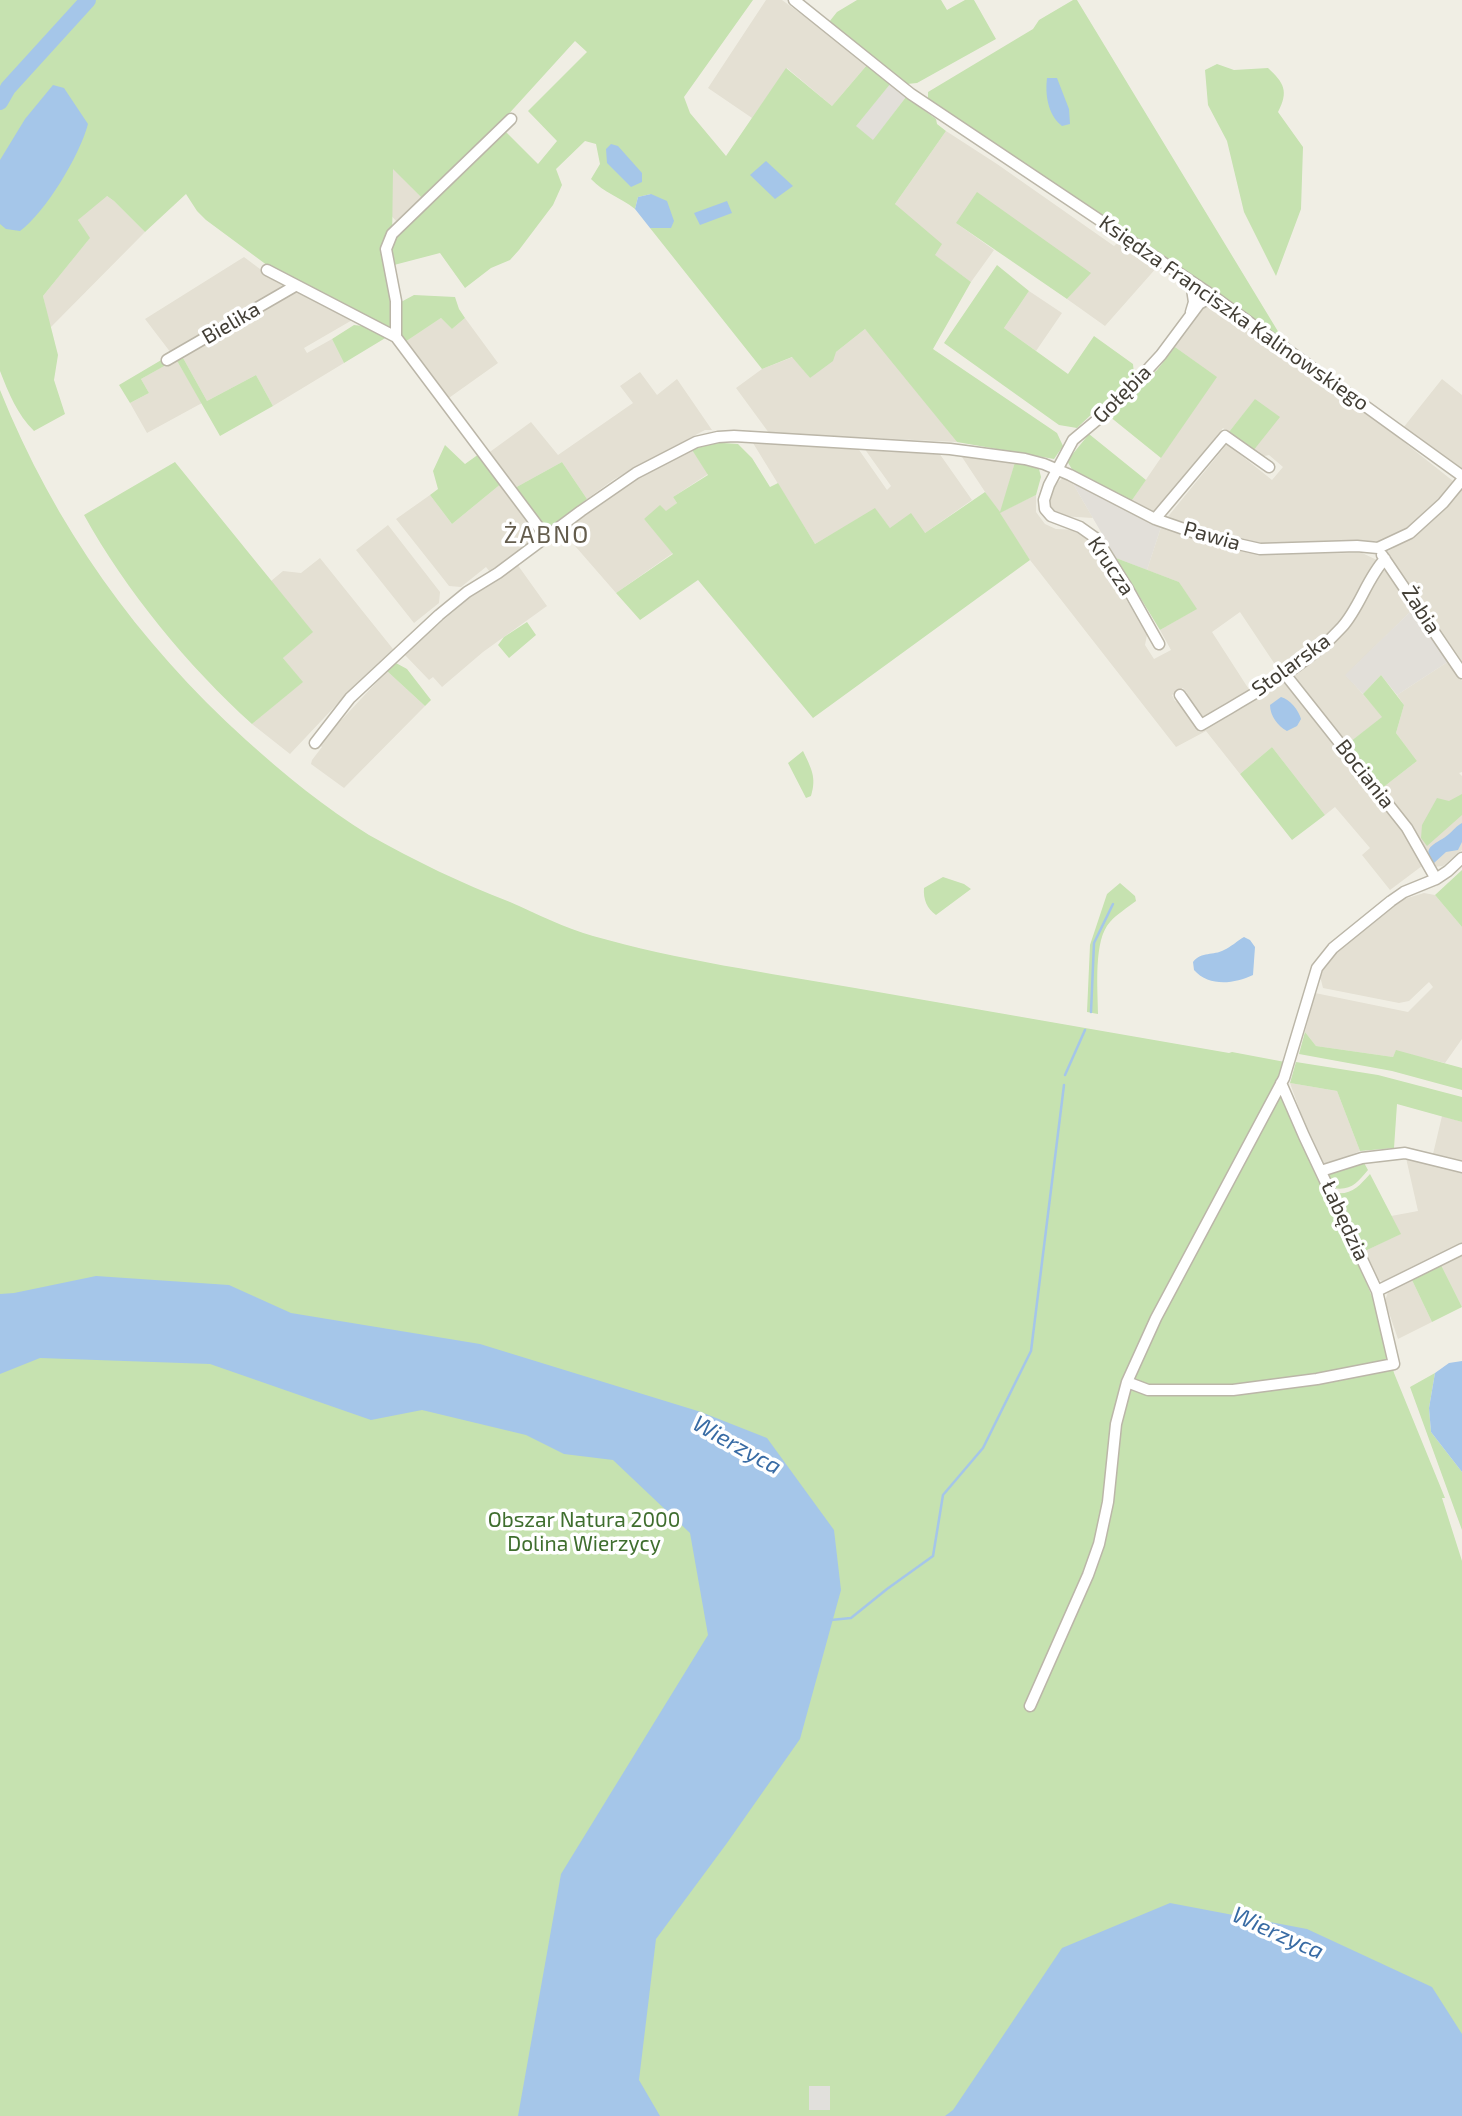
<!DOCTYPE html>
<meta charset="utf-8">
<style>
body{margin:0}
canvas{display:block;background:#f0eee4}
</style>
<canvas width="1462" height="2116"></canvas>
<script>
const c = document.querySelector('canvas').getContext('2d');
c.lineJoin = 'round';
function fill(path, color) {
  c.fillStyle = color;
  c.fill(path, 'evenodd');
}
function trace(path, color, width, dash) {
  c.strokeStyle = color;
  c.lineWidth = width;
  c.lineCap = dash ? 'butt' : 'round';
  c.setLineDash(dash || []);
  c.stroke(path);
}
function drawText(font, color, halo, rows, align = 'center') {
  c.font = font + ' "Exo 2",sans-serif';
  c.lineWidth = 7;
  c.setLineDash([]);
  c.textBaseline = 'middle';
  c.strokeStyle = halo;
  c.fillStyle = color;
  for (const [text, x, y, turn = 0] of rows) {
    c.save();
    c.translate(x, y);
    c.rotate((+turn || 0) * Math.PI / 180);
    c.textAlign = isNaN(turn) ? turn : align;
    if (halo) c.strokeText(text, 0, 0);
    c.fillText(text, 0, 0);
    c.restore();
  }
}
const residential = new Path2D(`
 M766 0H782L844 45 867 65 832 106 787 68 752 118 708 88Z
 M350 124 422 198 397 222 373 196Z
 M946 131 997 164 1114 246 1119 241 1158 266 1105 326 1067 299 1090 272 956 223 994 250 971 282 934 255 895 204Z
 M104 194 114 201 145 232 50 328 43 296 89 239 78 220Z
 M244 257 264 272 287 287 171 353 145 319Z
 M296 290 354 319 304 348 307 353 332 339 344 363 273 406 256 375 207 401 182 356Z
 M1029 291 1062 313 1036 351 1004 328Z
 M1208 305H1216L1276 345 1366 412 1453 481 1452 487 1409 531 1379 541 1287 545 1257 544 1193 528 1166 519 1227 444 1272 480 1283 467 1269 455 1260 457 1253 451 1256 399 1229 432 1223 428 1154 515 1130 503 1216 377 1175 347 1201 307Z
 M441 318 452 329 465 318 498 363 446 400 405 342Z
 M865 329 878 343 957 442 769 433 736 388 762 369 793 357 810 378 836 352Z
 M176 359 202 403 147 433 130 403 149 393 141 379Z
 M640 372 657 395 677 379 712 430H705L639 465 613 480 587 499 562 462 513 489 487 454 531 422 558 455 633 403 620 386Z
 M1442 379 1462 395V472L1403 428Z
 M753 443 857 447 887 490 891 486 864 448 939 453 972 500 925 533 890 528 875 509 815 544Z
 M692 450 708 474 673 497 677 503 666 512 644 519 673 553 616 593 562 531 618 491 655 468Z
 M960 454 1015 462 1001 512 1036 495V512L1045 524 1056 529 1078 530 1088 534 1147 635 1145 645 1154 659 1171 650 1160 630 1196 609 1179 582 1147 570 1161 527 1224 548 1257 554 1362 553 1377 560 1354 605 1331 633 1280 672 1240 612 1212 632 1250 691 1205 719 1199 717 1186 698 1187 693 1183 688 1172 695 1175 701 1181 702 1198 727 1285 679 1415 846 1422 866 1390 890 1362 855 1370 848 1335 807 1325 815 1272 747 1240 774 1206 731 1176 747 1030 560Z
 M1063 478 1072 482 1093 518 1061 516 1054 514 1048 506V498L1055 484Z
 M502 483 538 532V539L490 572 486 567 461 587 449 586 396 519 430 495 452 524Z
 M1462 489V668L1387 552 1421 530 1449 500Z
 M388 525 440 592 439 603 414 623 356 550Z
 M320 558 393 649 356 684 290 754 252 724 302 682 283 658 312 632 271 581 283 571 301 573Z
 M517 564 547 606 483 652 442 687 433 677 429 680 404 654 474 594Z
 M1387 569 1414 608 1346 675 1383 717 1346 745 1291 674 1350 625 1378 575Z
 M1449 661 1462 681V772L1459 773 1462 776V850L1443 866 1433 867 1381 789 1417 761 1396 733 1404 705 1397 695Z
 M387 671 425 706 344 788 311 764 312 760 322 747 319 744Z
 M1424 893 1435 895 1462 927V1039L1445 1063 1396 1051 1393 1057 1316 1046 1305 1032 1315 993 1408 1012 1433 987 1429 982 1409 1001 1399 1003 1323 988 1320 976 1322 968 1333 953 1375 918 1401 900Z
 M1290 1083 1337 1091 1360 1151 1326 1165 1318 1162Z
 M1442 1116 1462 1122V1161L1433 1154Z
 M1406 1158 1462 1172V1243L1385 1282 1376 1279 1365 1251 1400 1234 1391 1216 1418 1211Z
 M1462 1255V1307L1441 1265Z
 M1412 1280 1432 1322 1398 1339 1385 1301 1388 1292Z`);
const industrial = new Path2D(`
 M891 83 906 97 873 141 855 126Z
 M1072 482 1161 527 1147 570 1116 558Z
 M1414 608 1449 661 1397 695 1381 675 1363 694 1345 675Z`);
const green = new Path2D(`
 M0 0H753L684 97 690 113 726 156 786 68 832 106 867 65 891 83 856 126 873 140 906 97 936 119 937 124 946 131 895 204 942 244 935 255 971 282 933 349 1057 433 1063 446 1054 459 957 442 865 329 836 352 833 361 810 378 792 357 762 369 650 228 663 227 651 194 638 197 635 209C620 197 604 193 591 179L600 164 596 144 585 141 556 169 562 185 553 205 519 250 510 260 491 268 465 288 440 253 394 265 392 256 394 330 283 277 206 220 197 211 186 194 145 232 114 201 107 196 78 220 90 238 43 296 58 355 54 380 65 414 34 431C17 414 9 394 0 371ZM575 41 587 52 528 111 557 141 538 164 505 131 395 238 392 245 393 169 422 198 495 129Z
 M857 0H941L947 10 965 0H974L996 39 917 83 907 84 829 22 837 12Z
 M1073 0H1077L1282 338 1005 151 928 101V92L1033 29 1039 20Z
 M1217 64 1234 70 1268 68C1284 83 1289 91 1278 112L1303 147 1301 209 1276 276 1244 212 1227 141 1208 105 1205 70Z
 M977 192 1091 273 1067 299 956 223Z
 M997 265 1029 291 1004 328 1068 374 1094 336 1133 364 1134 374 1077 428 1059 425 944 343Z
 M414 295 455 297 459 309 465 318 452 329 441 318 405 342 400 333 401 302Z
 M354 325 363 326 387 337 344 363 332 339Z
 M1175 347 1217 377 1161 458 1109 416 1157 370Z
 M182 356 207 401 256 375 273 406 220 436 176 359Z
 M163 359 166 365 141 379 149 393 130 403 119 385Z
 M0 390C55 527 137 641 246 740 284 774 325 808 369 835 415 861 461 883 510 902 537 914 565 928 593 936 677 960 769 973 855 988 980 1010 1104 1031 1229 1053L1232 1052 1285 1062 1282 1075 1375 1304 1394 1373 1445 1498H1442L1462 1561V2116H0Z
 M1255 399 1280 417 1253 451 1229 432Z
 M1089 434 1146 480 1130 503 1073 471 1067 461Z
 M709 442 738 444 752 458 770 487 778 483 815 544 875 508 890 528 911 513 925 533 985 492 1000 512 1015 462 1039 469 1041 477 1036 495 1000 513 1030 560 813 718 698 580 640 620 616 593 673 554 644 519 660 505 666 511 677 503 673 497 708 475 692 450Z
 M445 445 465 464 479 454 502 483 452 524 430 495 438 489 433 471Z
 M175 462 313 632 283 658 303 682 252 724C188 666 126 591 84 515Z
 M562 462 587 499 553 526 539 523 513 489Z
 M1116 558 1179 582 1197 609 1160 630Z
 M527 622 536 635 509 658 498 645 504 637Z
 M396 663 407 669 431 700 425 706 387 671Z
 M1381 675 1404 705 1396 733 1417 761 1381 789 1346 745 1382 717 1363 694Z
 M1272 747 1325 815 1292 840 1240 774Z
 M803 751C811 768 817 777 811 796L806 798 788 763Z
 M1462 794V815L1427 846 1421 838 1422 825 1437 798 1449 801Z
 M1462 870V927L1435 895Z
 M943 877 964 884 971 889 936 915C927 909 923 899 924 888Z
 M1120 883 1135 896 1136 901C1127 908 1117 914 1110 922 1093 940 1098 990 1098 1014L1087 1012 1090 945 1107 894Z
 M1305 1032 1316 1046 1393 1057 1396 1050 1462 1068V1090L1392 1071 1299 1054Z
 M1296 1062 1378 1075 1462 1097V1122L1397 1104 1394 1148 1360 1151 1337 1091 1290 1083Z
 M1363 1161 1368 1170C1357 1183 1351 1191 1333 1188L1328 1175Z
 M1370 1174 1401 1234 1365 1251 1335 1193C1352 1195 1359 1186 1370 1174Z
 M1441 1265 1462 1307 1432 1322 1412 1280Z
 M1435 1373 1429 1408 1431 1432 1462 1472V1530L1410 1387Z`);
const parking = new Path2D(`
 M809 2086H830V2110H809Z`);
const water = new Path2D(`
 M1047 78H1057L1069 109 1070 124 1062 126C1048 115 1045 95 1047 78Z
 M53 85 64 88 88 124C80 155 45 213 20 231L6 229 0 224V160L25 119Z
 M611 144 618 146 642 173V182L631 187 607 163 606 149Z
 M766 161 793 186 775 199 750 175Z
 M651 194 667 201 674 221 671 228H650L635 209 638 197Z
 M727 201 732 213 700 225 694 213Z
 M1281 697C1290 699 1299 711 1301 719L1297 726 1287 731C1278 726 1270 716 1270 705Z
 M1462 823V842L1458 850 1446 852 1434 863C1419 846 1438 844 1449 834 1454 830 1456 826 1462 823Z
 M1244 937 1250 940 1255 947 1253 975C1234 984 1209 987 1194 970L1193 962C1202 951 1213 956 1224 950 1231 947 1237 941 1244 937Z
 M96 1276 229 1285 291 1313 480 1344 701 1412 767 1438 834 1530 841 1590 800 1739 727 1843 656 1939 639 2080 660 2116H518L561 1874 708 1635 690 1533 613 1460 564 1454 526 1435 422 1410 371 1420 210 1364 40 1358 0 1374V1294L14 1293Z
 M1462 1361V1472L1431 1432 1429 1408 1435 1373 1449 1363Z
 M1170 1903 1307 1929 1432 1987 1462 2034V2116H945L953 2110 1062 1948Z`);
const stream = new Path2D(`
 M1091 1012 1094 943 1113 904
 M1065 1075 1085 1030
 M831 1620 851 1618 887 1589 933 1556 943 1495 983 1448 1031 1351 1064 1085`);
const river = new Path2D(`
 M0 102 8 88 88 0`);
const minor = new Path2D(`
 M794 0 911 94 1213 296 1462 476
 M267 270 396 337 546 537
 M1191 312 1194 302 1191 282
 M396 337V301L386 249 392 234 511 119
 M167 360 295 286
 M1155 519 1225 436 1269 467
 M1382 555 1462 673
 M1159 644 1128 589 1097 539 1080 527 1051 516 1045 509 1044 500 1049 485 1073 440 1097 420 1149 368 1161 355 1199 304 1213 296
 M1285 674 1407 828 1436 879
 M1180 695 1201 725C1249 696 1304 669 1342 627 1360 607 1367 578 1385 559
 M315 743 350 698 439 615 467 592 498 573 581 511 636 473 696 442 718 437 734 436 950 449 1025 459 1044 464 1070 475 1155 519 1207 537 1260 549 1357 546 1378 548 1410 533 1443 503 1462 480
 M1321 1171 1362 1158 1405 1153 1462 1167
 M1377 1291 1462 1249
 M1127 1382 1148 1390H1233L1317 1379 1394 1364 1377 1291 1304 1136 1281 1083
 M1030 1706 1088 1575 1099 1544 1108 1502 1116 1424 1127 1382 1156 1318 1284 1078 1317 968 1333 948 1391 901 1404 892 1436 879 1448 871 1462 858`);
const streetNames = [
 ["Księdza Franciszka Kalinowskiego",1234,313,35],
 ["Bielika",231,323,-30],
 ["Gołębia",1122,394,-45],
 ["Pawia",1212,536,16],
 ["Krucza",1111,566,56],
 ["Żabia",1421,610,57],
 ["Stolarska",1291,665,-36],
 ["Bociania",1365,774,52],
 ["Łabędzia",1345,1221,65]
];
const parkNames = [
 ["Obszar Natura 2000",584,1520],
 ["Dolina Wierzycy",584,1544]
];
const waterNames = [
 ["Wierzyca",737,1445,29],
 ["Wierzyca",1278,1933,24]
];
const quarterNames = [
 ["ŻABNO",547,535]
];
fill(residential, '#e4e0d3');
fill(industrial, '#e2dfd9');
fill(green, '#c6e2b0');
fill(parking, '#e1e0dc');
fill(water, '#a5c6e9');
trace(stream, '#a5c6e9', 2.5);
trace(river, '#a5c6e9', 16);
trace(minor, '#bbb6a8', 13);
trace(minor, '#fff', 10);
drawText('21px', '#423e35', '#fff', streetNames);
drawText('21px', '#3f6e2e', '#fff', parkNames);
drawText('italic 23px', '#386ba4', '#fff', waterNames);
c.letterSpacing = '2px';
drawText('24px', '#645d4d', '#fff', quarterNames);
c.letterSpacing = '0px';
</script>
